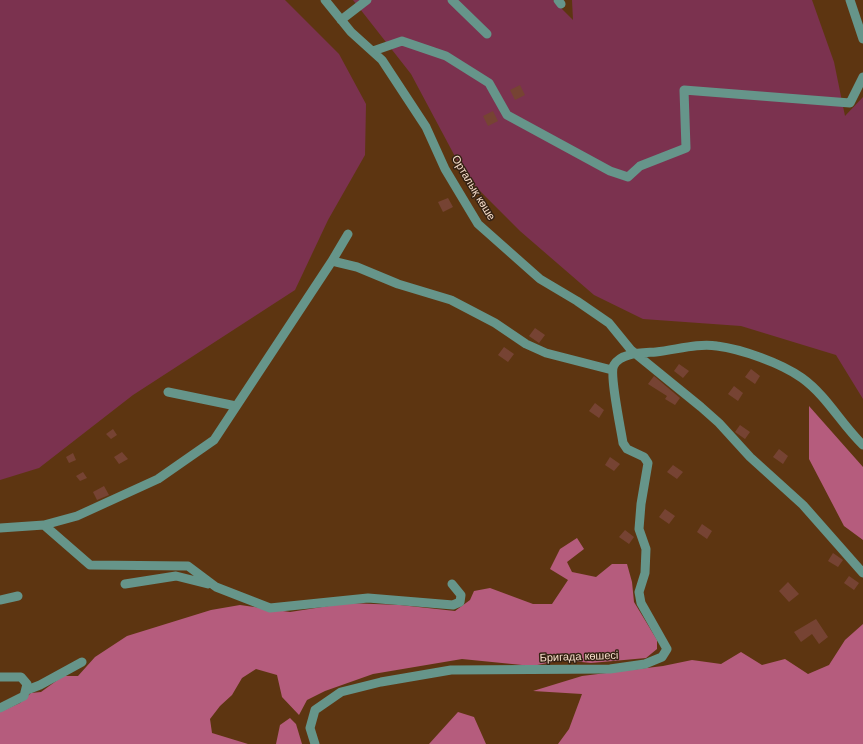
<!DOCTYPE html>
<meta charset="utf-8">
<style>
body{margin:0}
canvas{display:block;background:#5d3511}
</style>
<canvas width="863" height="744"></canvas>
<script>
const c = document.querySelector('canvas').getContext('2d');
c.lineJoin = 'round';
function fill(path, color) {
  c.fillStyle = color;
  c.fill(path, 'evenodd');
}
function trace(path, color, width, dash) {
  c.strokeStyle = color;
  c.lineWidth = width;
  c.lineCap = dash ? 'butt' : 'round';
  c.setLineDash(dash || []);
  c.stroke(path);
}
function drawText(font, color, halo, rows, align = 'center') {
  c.font = font + ' Helvetica,sans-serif';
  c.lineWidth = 3;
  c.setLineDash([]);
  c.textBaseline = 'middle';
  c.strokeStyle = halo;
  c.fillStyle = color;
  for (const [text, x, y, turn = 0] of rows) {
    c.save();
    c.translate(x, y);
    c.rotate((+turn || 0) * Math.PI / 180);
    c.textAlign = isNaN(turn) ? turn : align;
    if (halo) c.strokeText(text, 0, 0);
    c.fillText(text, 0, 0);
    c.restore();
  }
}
const green = new Path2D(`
 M0 0H285L339 54 366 104 365 155 328 220 295 290 133 395 39 468 0 480Z
 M353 0H553L573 20 572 0H812L834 62 845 116 863 97V399L836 355 741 326 643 319 594 295 520 231 466 177 411 74Z`);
const forest = new Path2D(`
 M809 406 863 467V540L844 526 809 459Z
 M577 538 584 549 567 562 572 572 596 577 612 564H627L632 582 634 602 657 640V649L646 658 591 663 563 660 532 666 462 659 373 674 325 691 307 700 299 715 282 697 277 675 256 669 242 678 232 695 220 706 210 719 212 733 248 744H0V712L20 703 31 693 41 692 63 676H78L95 657 127 636 211 610 240 605 290 612 348 603 400 605 455 611 470 600 474 591 490 588 533 604H552L568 580 550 569 560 549Z
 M863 624V744H558L569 729 582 694 533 691 582 676 663 666 692 660 721 664 741 652 762 665 785 659 808 674 829 665 845 640Z
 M458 712 474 717 486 744H429Z
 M290 718 296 724 302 744H276L280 725Z`);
const building = new Path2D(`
 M520 85 525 95 515 100 510 90Z
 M493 111 498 121 488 126 483 116Z
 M448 198 453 207 443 212 438 202Z
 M535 328 545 335 539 343 529 336Z
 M504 347 514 354 508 362 498 355Z
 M679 364 689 371 683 378 674 371Z
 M751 369 760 376 755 384 745 377Z
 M654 376 680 398 675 405 665 399 667 396 648 384Z
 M734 386 743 393 738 401 728 394Z
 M595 403 604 410 599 418 589 411Z
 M740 425 750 432 745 439 735 432Z
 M113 429 117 435 111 439 106 434Z
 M779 449 788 456 783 464 773 457Z
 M122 452 128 459 119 464 114 457Z
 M73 453 76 460 69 463 66 457Z
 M610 457 620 464 614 471 605 465Z
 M673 465 683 472 677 479 667 472Z
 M83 472 87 478 80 481 76 476Z
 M104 486 109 495 97 500 93 492Z
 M665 509 675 516 669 524 659 517Z
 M702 524 712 531 707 539 697 532Z
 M625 530 634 537 629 544 619 537Z
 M833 553 843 560 838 567 828 561Z
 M849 576 859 583 854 590 844 583Z
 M788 582 799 594 789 602 779 591Z
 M816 619 828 637 819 644 812 634 801 642 794 632Z`);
const minor = new Path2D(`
 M325 0 351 32 382 60 426 127 445 169 478 224 540 279 577 301 609 323 631 350 701 407 719 423 750 457 803 505 863 573
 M452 0 487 34
 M558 0 561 4
 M850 0 863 39
 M341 20 367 0
 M373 51 402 41 446 56 489 83 507 115 610 171 628 177 640 166 686 148 684 90 850 103 863 77
 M348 234 332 261 357 267 398 284 451 300 495 323 526 344 546 353 612 370
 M168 392 236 406
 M44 525 77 516 158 479 214 440 332 261
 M0 528 44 525 90 565 188 566 216 587 270 608 368 598 453 605 460 602 461 595 452 584
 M125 584 176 576 208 584
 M0 600 18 596
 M0 677H21L27 684 24 696 0 708
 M27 690 40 685 82 662
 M315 744 310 728 315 710 341 692 381 682 451 670 610 669 645 664 662 657 667 649 641 603 639 592 645 573 646 549 639 529 641 504 648 463 644 457 627 449 623 443C621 430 609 373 614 365 621 352 644 353 656 352 676 350 697 343 717 346 741 349 781 363 802 378 827 396 841 424 863 445`);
const streetNames = [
 ["Орталық көше",473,188,59],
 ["Бригада көшесі",579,657,-2]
];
fill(green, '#7b324f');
fill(forest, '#b55c7d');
fill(building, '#764333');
trace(minor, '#66958a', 9);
drawText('11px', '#f6ddca', '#352213', streetNames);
</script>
